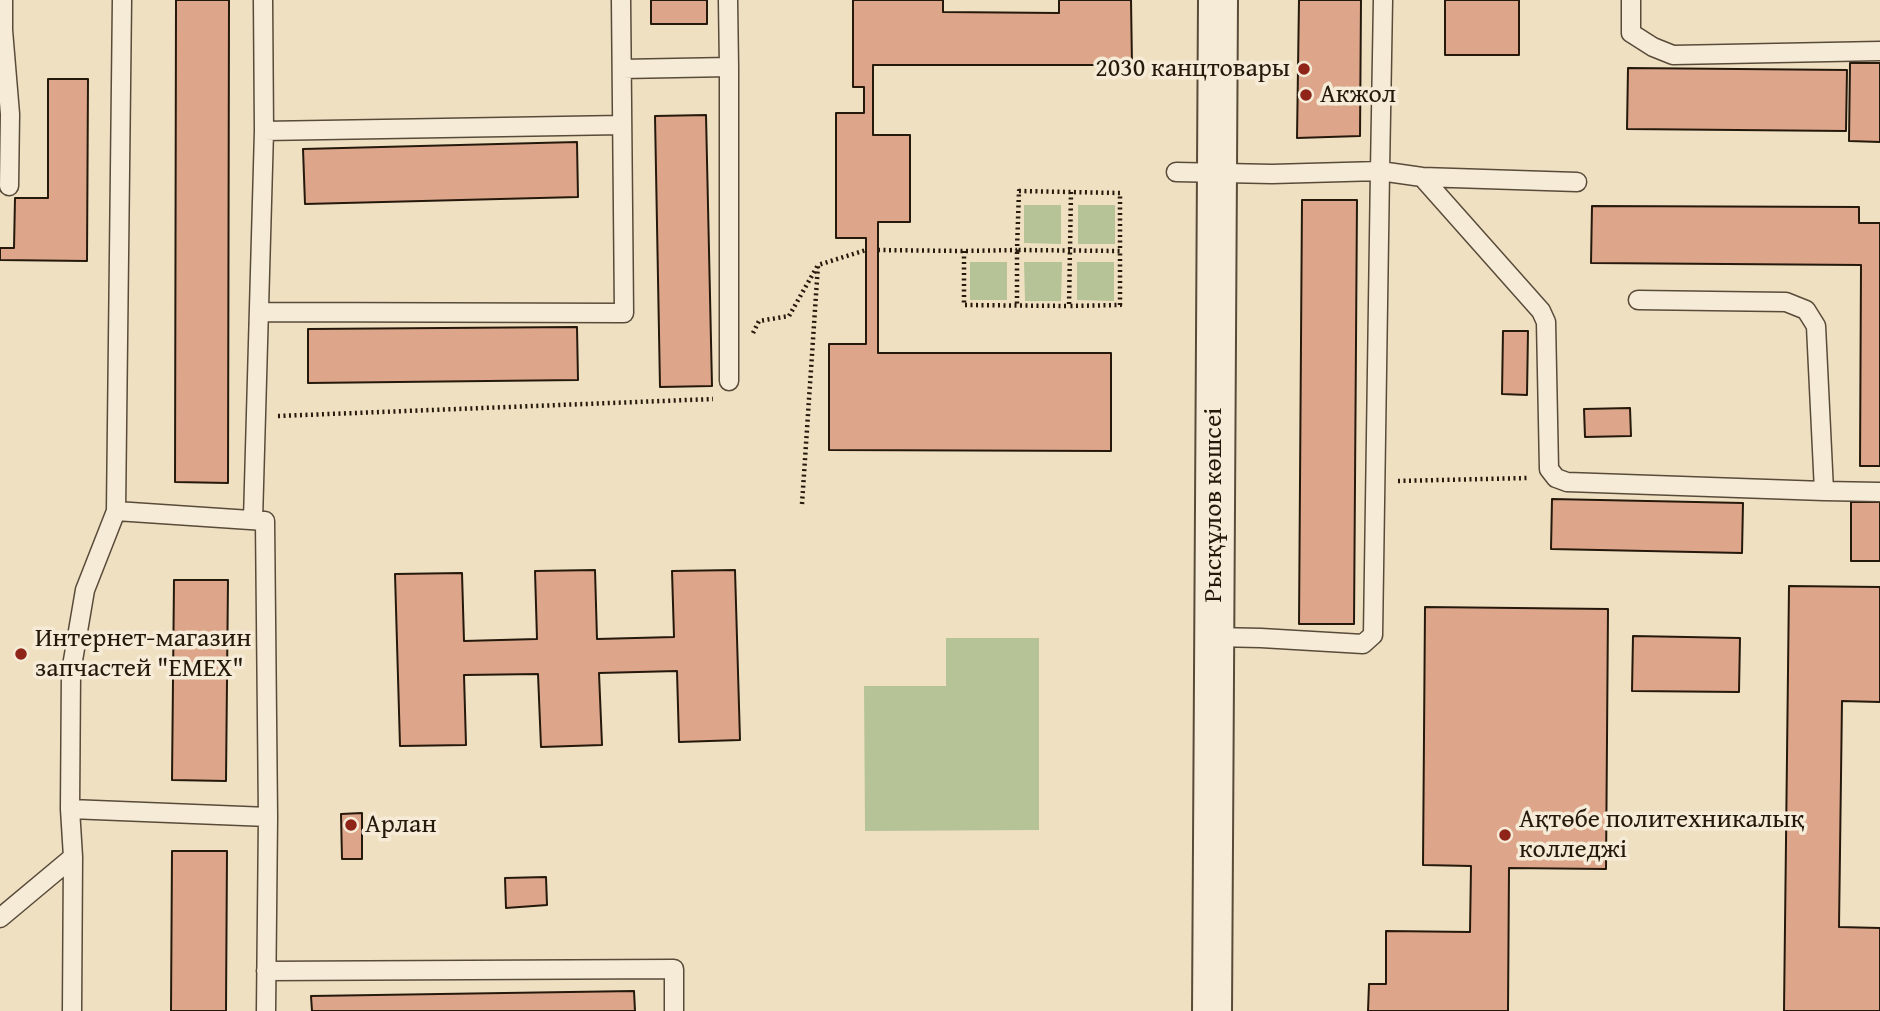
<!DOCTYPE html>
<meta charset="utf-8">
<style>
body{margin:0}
canvas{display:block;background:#f0e0c2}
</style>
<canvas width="1880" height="1011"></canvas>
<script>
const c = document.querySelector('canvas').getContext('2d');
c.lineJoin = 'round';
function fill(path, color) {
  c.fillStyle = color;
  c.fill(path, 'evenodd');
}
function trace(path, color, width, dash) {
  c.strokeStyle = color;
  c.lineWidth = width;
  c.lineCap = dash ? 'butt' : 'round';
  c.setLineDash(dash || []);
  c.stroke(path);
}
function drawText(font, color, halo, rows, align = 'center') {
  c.font = font + ' "Gentium Book Plus",serif';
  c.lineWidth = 7;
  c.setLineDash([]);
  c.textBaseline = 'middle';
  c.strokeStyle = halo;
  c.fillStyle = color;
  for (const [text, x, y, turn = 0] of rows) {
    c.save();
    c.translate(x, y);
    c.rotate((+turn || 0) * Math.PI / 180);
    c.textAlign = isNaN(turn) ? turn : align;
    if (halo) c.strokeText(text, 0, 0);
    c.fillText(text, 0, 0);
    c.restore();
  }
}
const green = new Path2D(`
 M1024 205H1061V244L1024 243Z
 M1078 205H1115V244H1078Z
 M970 262H1007V300H970Z
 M1024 262H1062L1061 301H1025Z
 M1077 262H1114V301L1077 300Z
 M946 638H1039V830L865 831 864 686H946Z`);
const building = new Path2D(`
 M176 0H229L228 483 175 482Z
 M651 0H707V24H651Z
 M853 0H943V12L1059 13V0H1131L1132 65H873V135H910V222H878V353H1111V451L829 450V344H866V238H836V113H864V87H853Z
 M1299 0H1361L1360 136 1297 138Z
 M1445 0H1519V55H1445Z
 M1850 63H1880V142L1849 141Z
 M1628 68 1847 70 1846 131 1627 129Z
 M48 79H88L87 261 0 260V248H14L15 198H48Z
 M706 115 712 386 660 387 655 116Z
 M577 142 578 197 305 204 303 149Z
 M1302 200H1357L1354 624H1299Z
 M1592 206 1859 207V223H1880V466H1860L1861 265 1591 263Z
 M577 327 578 380 308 383V329Z
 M1503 331H1528L1527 395 1502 394Z
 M1630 408 1631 436 1585 437 1584 409Z
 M1552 499 1743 503 1742 553 1551 549Z
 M1851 502H1880V561H1851Z
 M595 570 597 639 674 637 672 571 735 570 740 740 679 742 677 671 599 673 602 745 541 747 538 674 464 675 466 745 400 746 395 574 462 573 464 641 537 639 535 571Z
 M174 580H228L226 781 172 780Z
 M1789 586 1880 587V702L1842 701 1839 927 1880 928V1011H1784Z
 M1425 607 1608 609 1606 869 1509 868 1508 1011H1368L1369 984H1386V931L1470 932 1471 866 1423 865Z
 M1633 636 1740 638 1739 692 1632 691Z
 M362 813V859H342L341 814Z
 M172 851H227L226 1011H171Z
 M546 877 547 905 506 908 505 878Z
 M634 991 635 1011H312L311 996Z`);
const path = new Path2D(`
 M1071 192 1069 306 1120 305V251
 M878 250 964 251 1017 250 1019 191 1120 193V251L1017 250V306
 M964 251V305L1069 306
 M753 333 759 321 789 316 818 265
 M278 416 713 399
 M1398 481 1529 478
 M802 504 818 265 866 250`);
const service = new Path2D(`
 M3 0V30L10 114 9 186
 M263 0 264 131 622 125
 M1383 0 1380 171 1422 177 1577 182
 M1631 0V33L1653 47 1673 55 1880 51
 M622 69 729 67 728 0
 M1176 172 1272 174 1380 171 1373 635 1363 644 1261 638 1213 637
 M1422 177 1541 311 1546 322 1549 469 1556 478 1567 482 1824 491
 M1638 300 1786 302 1806 310 1816 326 1824 491 1880 492
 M259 312 624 313 621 0
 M729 381V67
 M116 511 265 521 268 817
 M253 520 264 131
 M70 809 268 817 266 1011
 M0 918 73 857
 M266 971 674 969V1011
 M72 1011 73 857 70 809 71 672 85 590 116 511 122 0`);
const tertiary = new Path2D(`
 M1212 1011 1218 0`);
const markers = [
 [1304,69,7,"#8f2418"],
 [1306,95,7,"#8f2418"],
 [21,654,7,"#8f2418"],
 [351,825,7,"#8f2418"],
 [1505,835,7,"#8f2418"]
];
const poiNames = [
 ["2030 канцтовары",1290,69,"right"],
 ["Акжол",1320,95],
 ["Интернет-магазин",35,639],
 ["запчастей \"EMEX\"",35,669],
 ["Ақтөбе политехникалық",1519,820],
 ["колледжі",1519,850],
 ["Арлан",365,825]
];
const streetNames = [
 ["Рысқұлов көшсеі",1214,505,-90]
];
fill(green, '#b5c397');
fill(building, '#dda68a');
trace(building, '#25190c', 2);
trace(service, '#584b3a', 21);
trace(tertiary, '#584b3a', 42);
trace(path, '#25190c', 4.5, [2, 3.5]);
trace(service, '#f5ebd7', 18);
trace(tertiary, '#f5ebd7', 38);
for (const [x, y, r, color] of markers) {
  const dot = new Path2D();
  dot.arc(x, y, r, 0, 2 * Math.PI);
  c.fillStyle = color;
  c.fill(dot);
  trace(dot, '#f5ebd7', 2.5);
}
drawText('26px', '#25190c', '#f5ebd7', poiNames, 'left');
drawText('26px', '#25190c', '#f5ebd7', streetNames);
</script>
